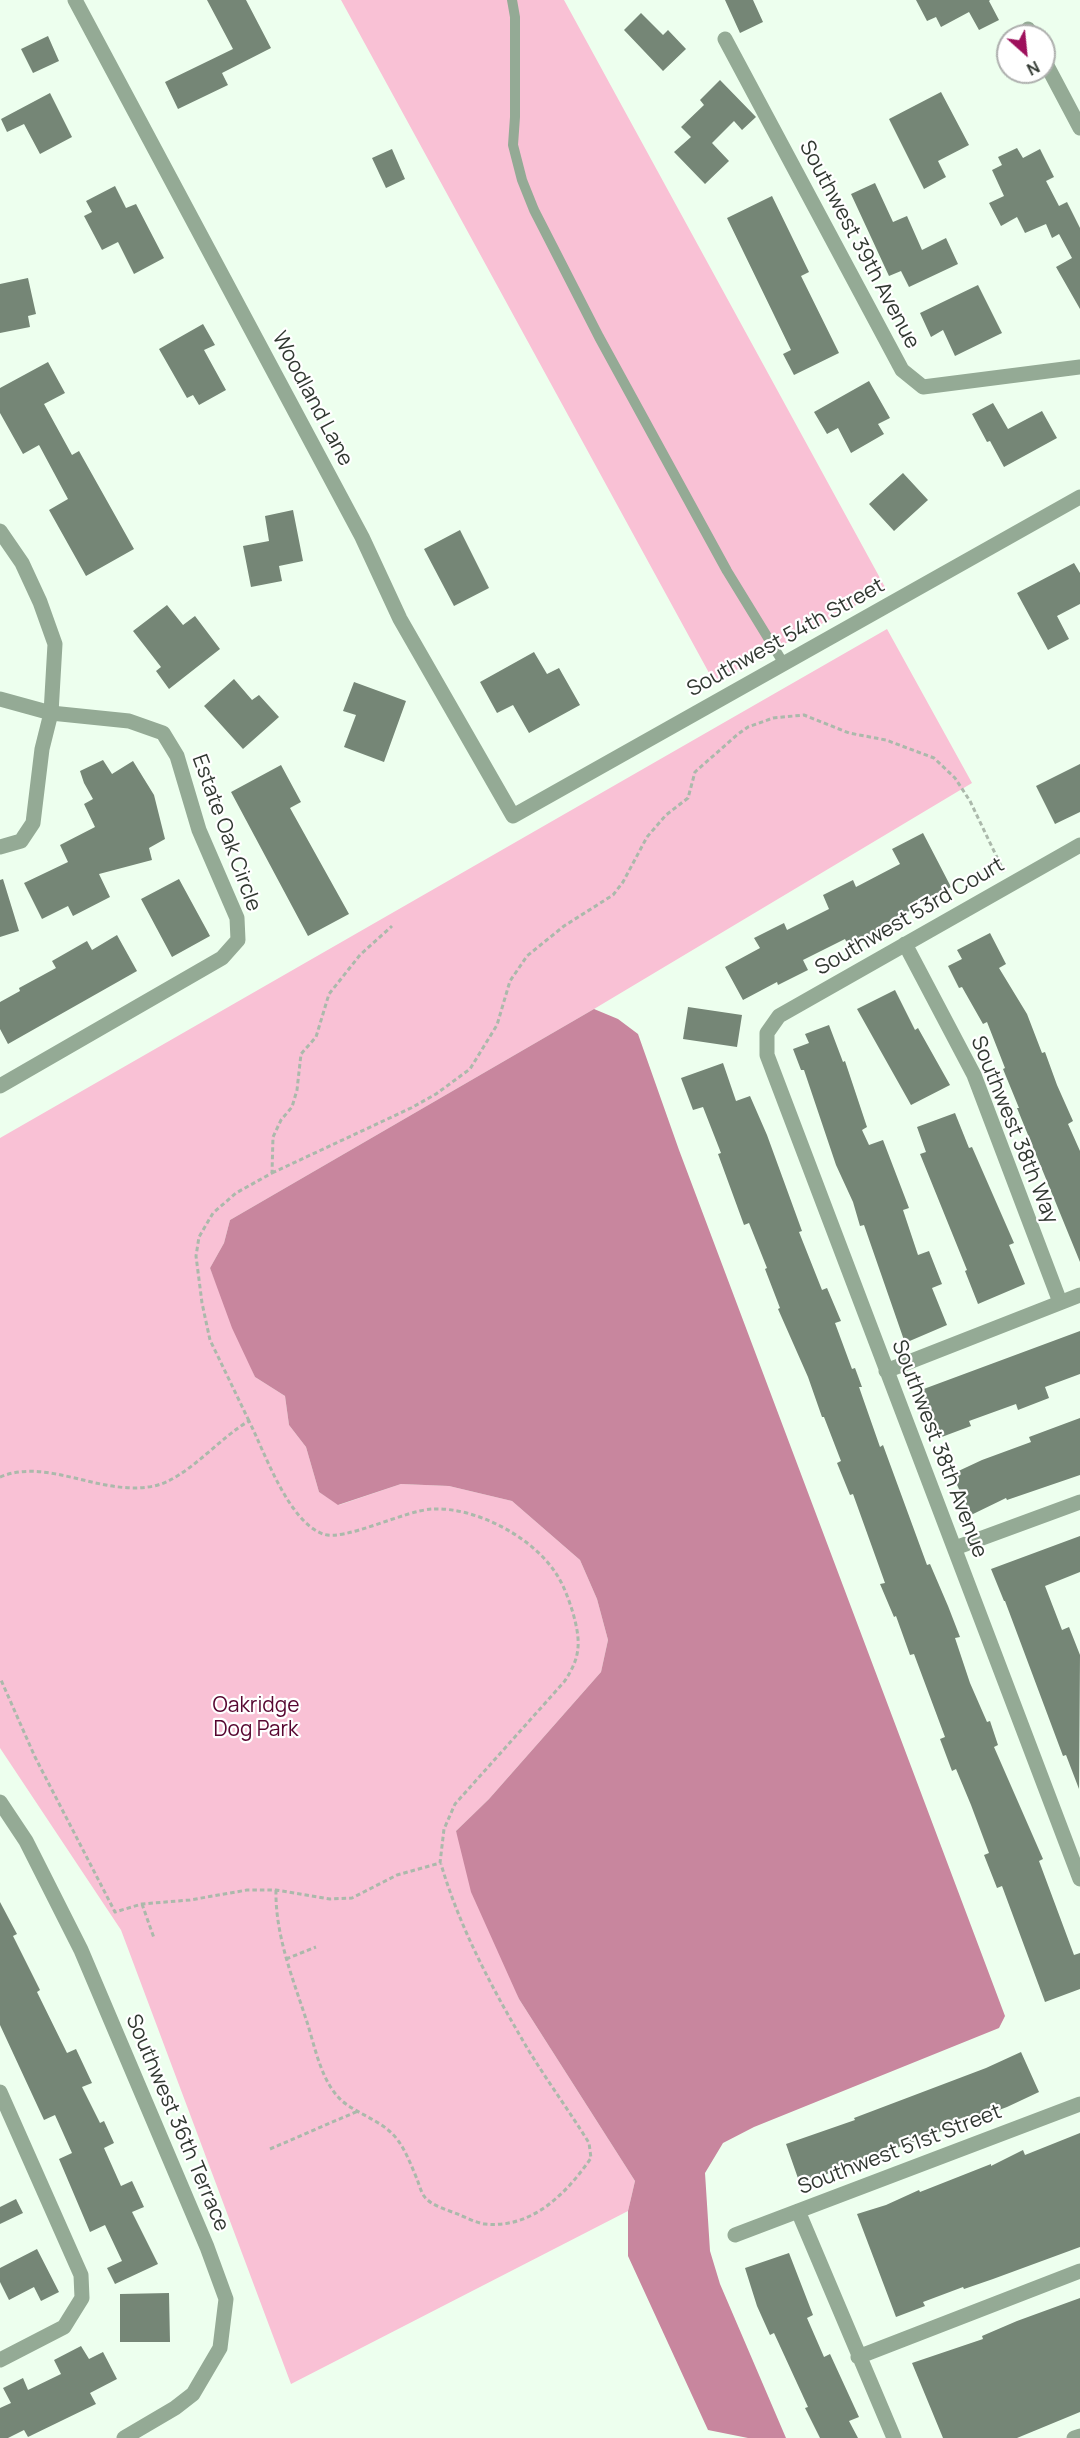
<!DOCTYPE html>
<style>
body{margin:0}
#map{position:relative;width:1080px;height:2438px;overflow:hidden;background:#edffee;font-family:Manrope,sans-serif}
canvas{display:block}
.north{position:absolute;left:996px;top:24px;width:60px;height:60px;box-sizing:border-box;background:#fff;border:2px solid #adafad;border-radius:50%;rotate:153deg;font-size:16px;font-weight:700;line-height:24px;text-align:center;color:#313831}
.north::after{content:'';display:block;margin:auto;width:21px;height:27px;background:#9e105c;clip-path:polygon(50% 0,100% 100%,50% 72%,0 100%)}
</style>
<div id="map">
<canvas width="1080" height="2438"></canvas>
<div class="north">N</div>
</div>
<script>
const c = document.querySelector('canvas').getContext('2d');
c.lineJoin = 'round';
function fill(path, color) {
  c.fillStyle = color;
  c.fill(path, 'evenodd');
}
function trace(path, color, width, dash) {
  c.strokeStyle = color;
  c.lineWidth = width;
  c.lineCap = dash ? 'butt' : 'round';
  c.setLineDash(dash || []);
  c.stroke(path);
}
function drawText(font, color, halo, rows, align = 'center') {
  c.font = font + ' Manrope,sans-serif';
  c.lineWidth = 4.5;
  c.setLineDash([]);
  c.textBaseline = 'middle';
  c.strokeStyle = halo;
  c.fillStyle = color;
  for (const [text, x, y, turn = 0] of rows) {
    c.save();
    c.translate(x, y);
    c.rotate((+turn || 0) * Math.PI / 180);
    c.textAlign = isNaN(turn) ? turn : align;
    if (halo) c.strokeText(text, 0, 0);
    c.fillText(text, 0, 0);
    c.restore();
  }
}
const green = new Path2D(`
 M341 0H564L886 589 714 682Z
 M887 629 972 783 594 1009 230 1220 224 1243 210 1268 255 1377 285 1396 289 1425 306 1447 319 1492 339 1505 401 1484 449 1486 512 1501 580 1560 597 1599 608 1640 601 1672 489 1799 456 1831 519 1999 635 2181 628 2211 291 2384 121 1930 0 1748V1138Z`);
const water = new Path2D(`
 M594 1009 618 1019 638 1034 679 1150 1005 2016 999 2028 754 2127 723 2143 705 2173 710 2251 720 2284 786 2438H748L708 2430 628 2256V2211L635 2181 519 1999 471 1892 456 1831 489 1799 601 1672 608 1640 597 1599 580 1560 512 1501 449 1486 401 1484 338 1505 319 1492 306 1447 289 1425 285 1396 255 1377 232 1328 210 1268 224 1243 230 1220Z`);
const building = new Path2D(`
 M207 0H246L271 48 222 73 228 85 178 109 165 82 233 49Z
 M725 0H753L763 22 740 33Z
 M916 0H990L989 1 999 20 979 30 969 12 941 27 936 17 927 21Z
 M641 13 663 35 668 30 686 49 663 71 624 30Z
 M48 36 59 61 33 73 21 49Z
 M720 80 756 117 742 130 734 121 712 143 729 161 705 184 674 152 691 137 681 127 704 105 700 100Z
 M941 92 969 145 938 161 946 177 924 189 889 119Z
 M50 93 72 137 40 154 24 124 7 132 1 119Z
 M1017 148 1023 158 1040 149 1054 177 1046 181 1059 206 1067 202 1080 228V309L1056 267 1072 258 1059 234 1052 238 1046 224 1025 233 1017 217 1001 226 989 203 1004 196 992 170 1002 165 998 157Z
 M392 149 405 179 386 188 372 158Z
 M875 183 893 222 907 216 922 250 946 238 958 264 909 287 901 271 889 276 851 194Z
 M115 186 126 208 136 204 164 258 134 274 118 242 102 250 84 216 92 212 86 201Z
 M772 196 809 272 801 276 839 353 794 375 783 354 791 350 727 218Z
 M28 278 36 314 28 316 30 327 0 333V284Z
 M978 285 1002 333 955 356 943 330 931 337 920 313Z
 M203 324 215 345 204 350 226 390 199 405 193 395 187 398 159 349Z
 M48 362 65 393 44 404 72 455 79 451 134 549 86 576 49 510 68 499 39 445 23 454 0 413V388Z
 M869 381 890 418 878 424 884 434 851 453 838 428 827 434 814 412Z
 M993 403 1008 429 1042 411 1057 438 1004 467 990 441 987 442 972 414Z
 M903 473 928 500 894 531 869 504Z
 M293 510 303 561 279 566 282 581 251 587 243 546 269 541 265 516Z
 M460 530 489 588 454 606 424 549Z
 M1074 563 1080 573V604L1057 616 1069 639 1048 650 1017 593Z
 M167 605 183 625 195 616 220 649 169 689 156 671 161 667 133 631Z
 M534 652 547 674 559 668 580 705 529 733 513 705 497 713 480 682Z
 M234 679 252 700 259 695 279 717 243 749 204 706Z
 M354 682 406 701 384 762 344 747 356 715 343 711Z
 M103 760 112 774 133 761 154 795 165 839 149 848 152 860 99 874 110 897 73 916 68 906 42 919 24 883 68 862 60 845 95 827 84 804 93 799 84 783 80 771Z
 M1080 764V812L1055 824 1036 786Z
 M281 765 301 802 290 808 349 914 308 936 231 792Z
 M923 833 951 887 914 906 915 908 877 928 879 932 849 947 845 939 803 960 808 970 778 985 777 982 743 1000 725 967 760 948 754 938 784 923 787 930 829 909 823 895 853 880 856 887 900 864 892 849Z
 M3 879 19 931 0 937V880Z
 M179 879 210 936 172 957 141 899Z
 M990 933 1006 964 999 968 1027 1014 1042 1053 1045 1052 1057 1085 1073 1121 1068 1124 1080 1151V1262L1017 1108H1019L1003 1069 1005 1068 987 1022 983 1024 962 987 959 988 948 966 962 959 957 950Z
 M117 935 137 971 8 1044 0 1029V1002L20 991 19 988 56 968 52 961 87 941 92 950Z
 M895 990 915 1030 918 1028 950 1085 911 1105 857 1009Z
 M688 1007 742 1015 737 1047 683 1039Z
 M829 1025 843 1062 845 1061 867 1127 862 1130 869 1145 883 1140 909 1208 903 1210 918 1255 929 1251 942 1284 932 1288 947 1325 905 1343 864 1225 860 1226 853 1202 836 1165 804 1070H801L793 1049 809 1043 805 1034Z
 M723 1063 736 1101 750 1096 767 1135 802 1231 799 1232 822 1290 827 1288 841 1321 835 1323 852 1369 855 1368 862 1387H859L880 1447 883 1445 927 1565 930 1564 948 1606 960 1637 955 1638 970 1683 987 1722 990 1721 998 1745 994 1747 1043 1859 1039 1861 1074 1955 1080 1953V1989L1045 2002 1002 1886 997 1888 984 1855 989 1853 971 1805 956 1769 952 1771 940 1739 945 1737 914 1654 910 1655 896 1616 894 1617 880 1584 885 1583 853 1494 850 1495 837 1463 841 1461 824 1417H822L808 1377 778 1309 780 1308 765 1269 767 1268 749 1223 744 1225 718 1154 721 1153 703 1107 693 1110 681 1078Z
 M955 1113 969 1148 972 1147 1014 1243 1009 1245 1025 1284 978 1304 965 1271 967 1270 920 1154 926 1152 917 1127Z
 M1080 1331V1374L1045 1387 1049 1398 1018 1410 1016 1404 969 1421 971 1426 939 1438 921 1390Z
 M1080 1418V1475L1007 1500 1006 1498 971 1515 952 1474 982 1460 1031 1442 1029 1437Z
 M1080 1536V1572L1045 1586 1062 1630 1069 1627 1080 1655 1079 1789 1066 1755 1063 1756 1005 1601H1004L991 1569Z
 M0 1902 17 1934 13 1936 40 1990 37 1992 67 2053 76 2049 92 2083 82 2087 100 2123 104 2121 114 2143 104 2148 121 2186 132 2181 144 2207 132 2212 158 2264 115 2284 107 2268 122 2261 105 2225 90 2232 59 2159 72 2153 55 2115 44 2120 0 2025Z
 M1021 2052 1039 2092 1007 2107 800 2184 786 2144 855 2120 854 2118 986 2068Z
 M1080 2133V2247L993 2279 964 2289 963 2287 923 2302 925 2306 896 2317 857 2214 886 2205 919 2190 920 2192 991 2164V2166L1023 2150 1025 2155Z
 M16 2199 23 2213 0 2224V2207Z
 M37 2249 59 2292 41 2301 34 2287 9 2300 0 2282V2268Z
 M789 2253 813 2315 807 2318 824 2357 830 2354 859 2417 849 2421 858 2438H820L805 2408 808 2407 774 2333 770 2335 757 2306 745 2268Z
 M169 2293 170 2342H120V2294Z
 M1080 2298V2412L1017 2438H943L912 2363 983 2339 982 2336 1017 2321Z
 M81 2346 89 2359 103 2352 117 2379 90 2393 96 2404 28 2437 24 2430 8 2438H0V2408L11 2403 3 2388 23 2378 28 2390 61 2374 54 2360Z`);
const path = new Path2D(`
 M272 1173 411 1108 436 1094 470 1069 497 1025 510 981 527 956 564 926 613 895 623 882 647 837 666 815 688 798 695 772 738 734 748 727 773 718 804 715 849 733 886 740 934 758 955 778 970 801 1004 872
 M249 1421 210 1340 202 1303 196 1256 199 1237 213 1213 236 1193 272 1173 273 1137 281 1120 292 1107 297 1090 301 1054 316 1037 329 994 360 955 392 926
 M0 1477C48 1457 101 1497 154 1486 187 1479 220 1437 249 1421 265 1453 288 1521 323 1534 344 1542 405 1510 433 1509 475 1507 531 1536 555 1572 563 1583 569 1600 573 1613 581 1642 581 1657 564 1682L455 1804 444 1829 440 1863 397 1875 352 1898 330 1899 276 1890H247L190 1900 142 1904 115 1912 35 1757 1 1680
 M276 1890C275 1935 293 1979 307 2022 315 2047 321 2081 341 2100 358 2115 382 2120 397 2139 406 2151 411 2165 417 2179 419 2184 421 2192 424 2196 431 2206 448 2210 460 2215 467 2218 477 2223 485 2224 532 2229 567 2193 591 2158L589 2143C570 2112 548 2082 529 2051 494 1992 460 1929 441 1864
 M142 1904 154 1938
 M286 1959 316 1947
 M270 2149 358 2111`);
const service = new Path2D(`
 M512 0 515 17V117L513 145 522 180 534 210 599 337 727 571 784 664`);
const minor = new Path2D(`
 M75 0 362 537 400 619 513 816 1080 497
 M1028 29 1032 36
 M725 39 902 370 923 387 1080 367
 M1044 60 1080 128
 M0 531 22 563 40 602 55 644 51 713 0 699
 M1080 845 779 1016 767 1033V1055L1080 1879
 M0 847 21 841 33 823 42 749 51 713 129 721 163 733 177 756 199 830 237 918 238 940 222 958 0 1086
 M905 944 974 1075 1060 1302
 M886 1371 1080 1295
 M955 1548 1080 1502
 M0 1802 26 1841 81 1950 207 2247 226 2299 220 2348 193 2394 175 2408 124 2438
 M0 2092 81 2275 82 2298 64 2327 0 2360
 M798 2211 894 2438
 M735 2235 1080 2104
 M858 2357 1080 2271
 M1074 2438 1080 2436`);
const streetNames = [
 ["Southwest 39th Avenue",859,245,62],
 ["Woodland Lane",312,399,62],
 ["Southwest 54th Street",786,638,-29],
 ["Estate Oak Circle",226,833,70],
 ["Southwest 53rd Court",910,917,-30],
 ["Southwest 38th Way",1014,1130,68],
 ["Southwest 38th Avenue",939,1449,69],
 ["Southwest 36th Terrace",177,2123,67],
 ["Southwest 51st Street",900,2150,-21]
];
const parkNames = [
 ["Oakridge",256,1706],
 ["Dog Park",256,1730]
];
fill(green, '#f9c1d5');
fill(water, '#c8869e');
fill(building, '#758676');
trace(path, '#abb9ab', 3, [4.5, 3]);
trace(service, '#94aa95', 10);
trace(minor, '#94aa95', 15);
drawText('21px', '#313831', '#fff', streetNames);
drawText('21px', '#570630', '#fff', parkNames);
</script>
